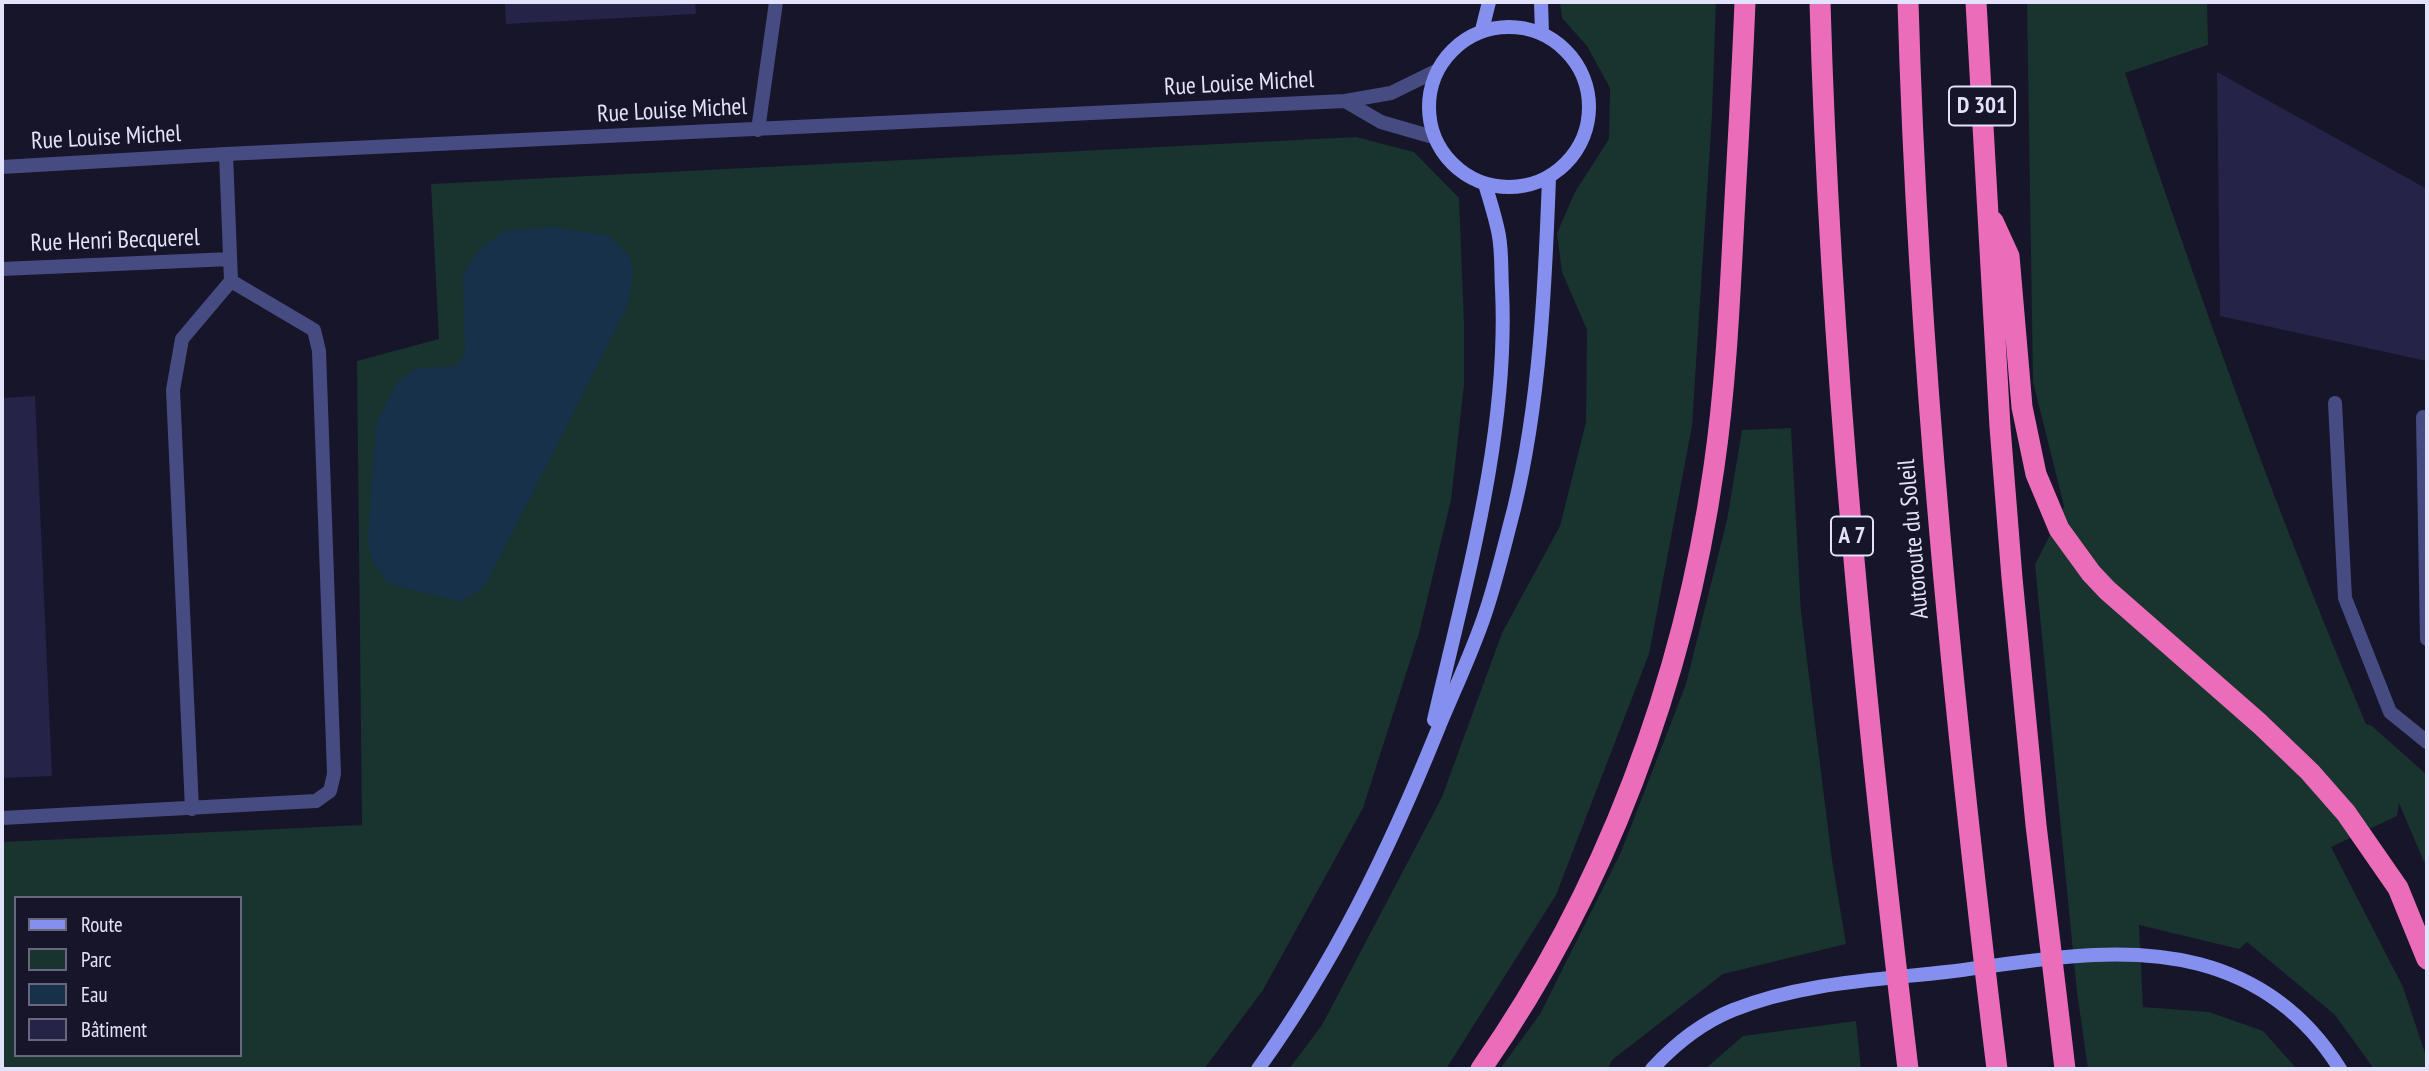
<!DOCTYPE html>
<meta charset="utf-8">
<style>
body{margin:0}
#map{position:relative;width:2429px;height:1071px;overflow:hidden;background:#161529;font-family:"PT Sans Narrow",sans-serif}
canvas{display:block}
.frame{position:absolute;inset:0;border:4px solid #e2e2fb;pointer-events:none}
.legend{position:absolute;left:14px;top:896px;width:228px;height:161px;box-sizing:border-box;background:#161529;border:2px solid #68677d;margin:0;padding:9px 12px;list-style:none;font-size:21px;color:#e2e2fb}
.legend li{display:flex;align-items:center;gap:14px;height:35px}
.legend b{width:35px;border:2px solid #68677d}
</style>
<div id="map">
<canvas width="2429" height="1071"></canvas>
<div class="frame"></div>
<ul class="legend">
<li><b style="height:9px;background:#8590ee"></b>Route</li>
<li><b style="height:19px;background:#19332e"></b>Parc</li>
<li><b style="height:19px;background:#17314b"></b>Eau</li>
<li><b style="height:19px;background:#262348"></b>Bâtiment</li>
</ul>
</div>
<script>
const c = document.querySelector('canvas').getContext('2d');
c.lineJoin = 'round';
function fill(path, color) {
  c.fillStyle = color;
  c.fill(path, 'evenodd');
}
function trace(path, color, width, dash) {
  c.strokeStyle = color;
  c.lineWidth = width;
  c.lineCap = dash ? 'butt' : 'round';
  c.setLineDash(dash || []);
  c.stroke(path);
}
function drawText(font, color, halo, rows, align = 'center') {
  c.font = font + ' "PT Sans Narrow",sans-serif';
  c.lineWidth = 7;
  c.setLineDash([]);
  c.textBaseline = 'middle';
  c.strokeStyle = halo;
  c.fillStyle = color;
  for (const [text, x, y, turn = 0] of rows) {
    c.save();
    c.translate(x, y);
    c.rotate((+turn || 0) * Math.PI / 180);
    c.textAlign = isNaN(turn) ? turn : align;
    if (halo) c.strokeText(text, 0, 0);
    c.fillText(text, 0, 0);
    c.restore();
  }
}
const green = new Path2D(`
 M1560 2H1716L1712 115 1692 426 1649 654 1556 895 1446 1069H1289L1322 1025 1442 797 1502 633 1560 526 1586 422 1587 330 1562 272 1557 233 1575 192 1609 139 1610 88 1587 46 1562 18Z
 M2027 2H2207L2208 45 2125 73C2198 293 2276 511 2366 724L2372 726 2427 775V869L2399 803 2397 816 2331 847 2403 987 2427 1059V1069H2374L2335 1015 2247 942 2239 949 2139 925 2143 1007 2209 1012 2263 1031 2297 1069H2088L2077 992 2035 565 2064 506 2033 382Z
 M1356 137 1414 152 1459 198 1464 323V385L1451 500 1419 633 1363 808 1263 990 1204 1069H2V842L362 825 357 361 439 339 431 184ZM16 898H240V1055H16Z
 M1791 428 1801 612 1832 860 1846 944 1723 974 1612 1060 1608 1069H1500L1540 1014 1621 852 1686 684 1727 520 1742 430Z
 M1856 1021 1861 1069H1705L1743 1036Z`);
const water = new Path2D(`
 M552 227 608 235 629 256 633 271 628 305 485 586 461 602 388 583 373 562 368 543 376 424 398 382 415 369 457 366 465 354 463 275 478 251 504 231Z`);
const building = new Path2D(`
 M505 2H695L696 14 506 24Z
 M2217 72 2427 189V361L2220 316Z
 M35 396 52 776 2 778V398Z`);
const service = new Path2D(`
 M226 154 231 281
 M2 269 230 259
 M2335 403 2345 598 2390 712 2427 742
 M2423 417 2427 639
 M192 809 173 390 182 339 231 281
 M2 818 316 801 330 791 334 774 319 351 314 330 231 281`);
const minor = new Path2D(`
 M1345 101 1381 122 1433 137
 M758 130 776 2
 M2 167 226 154 1345 101 1391 93 1436 71`);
const secondary = new Path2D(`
 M1541 2 1542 33
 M1429 107a80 80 0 1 1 160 0a80 80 0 1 1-160 0Z
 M1482 30 1489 2
 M1434 720C1466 581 1509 433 1502 289 1501 272 1502 253 1499 236 1496 219 1490 201 1485 184
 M1258 1069C1335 962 1389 850 1438 729 1454 690 1473 651 1486 611 1497 578 1505 543 1514 509 1540 402 1545 288 1549 178
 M1652 1069C1674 1045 1701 1023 1733 1010 1800 983 1874 980 1946 972 2028 962 2117 943 2199 964 2260 980 2307 1016 2340 1069`);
const motorway = new Path2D(`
 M1820 2C1830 359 1866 715 1908 1069
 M1908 2C1918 359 1954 715 1997 1069
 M1976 2 2000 427 2012 578 2036 825 2065 1069
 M1993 221 2009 256 2022 407 2036 474 2059 529 2091 573 2107 590 2260 724 2310 772 2346 813 2398 888 2427 959
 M1481 1069C1605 892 1684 681 1714 467 1725 391 1729 314 1733 237 1737 159 1742 80 1745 2`);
const shields = [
 [1982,106,66],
 [1852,536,42]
];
const shieldNames = [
 ["D 301",1982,106],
 ["A 7",1852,536]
];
const streetNames = [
 ["Rue Louise Michel",1239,84,-3],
 ["Rue Louise Michel",672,111,-3],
 ["Rue Louise Michel",106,138,-3],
 ["Rue Henri Becquerel",115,241,-2],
 ["Autoroute du Soleil",1914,539,-95]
];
fill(green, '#19332e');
fill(water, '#17314b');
fill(building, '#262348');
trace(service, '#464c82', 14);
trace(minor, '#464c82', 14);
trace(secondary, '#8590ee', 14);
trace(motorway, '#eb6dba', 21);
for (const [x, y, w] of shields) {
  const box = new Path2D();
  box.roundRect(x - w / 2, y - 19.5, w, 39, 5);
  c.fillStyle = '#161529';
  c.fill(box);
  trace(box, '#e2e2fb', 2);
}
drawText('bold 23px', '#e2e2fb', null, shieldNames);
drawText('24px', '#e2e2fb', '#161529', streetNames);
</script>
